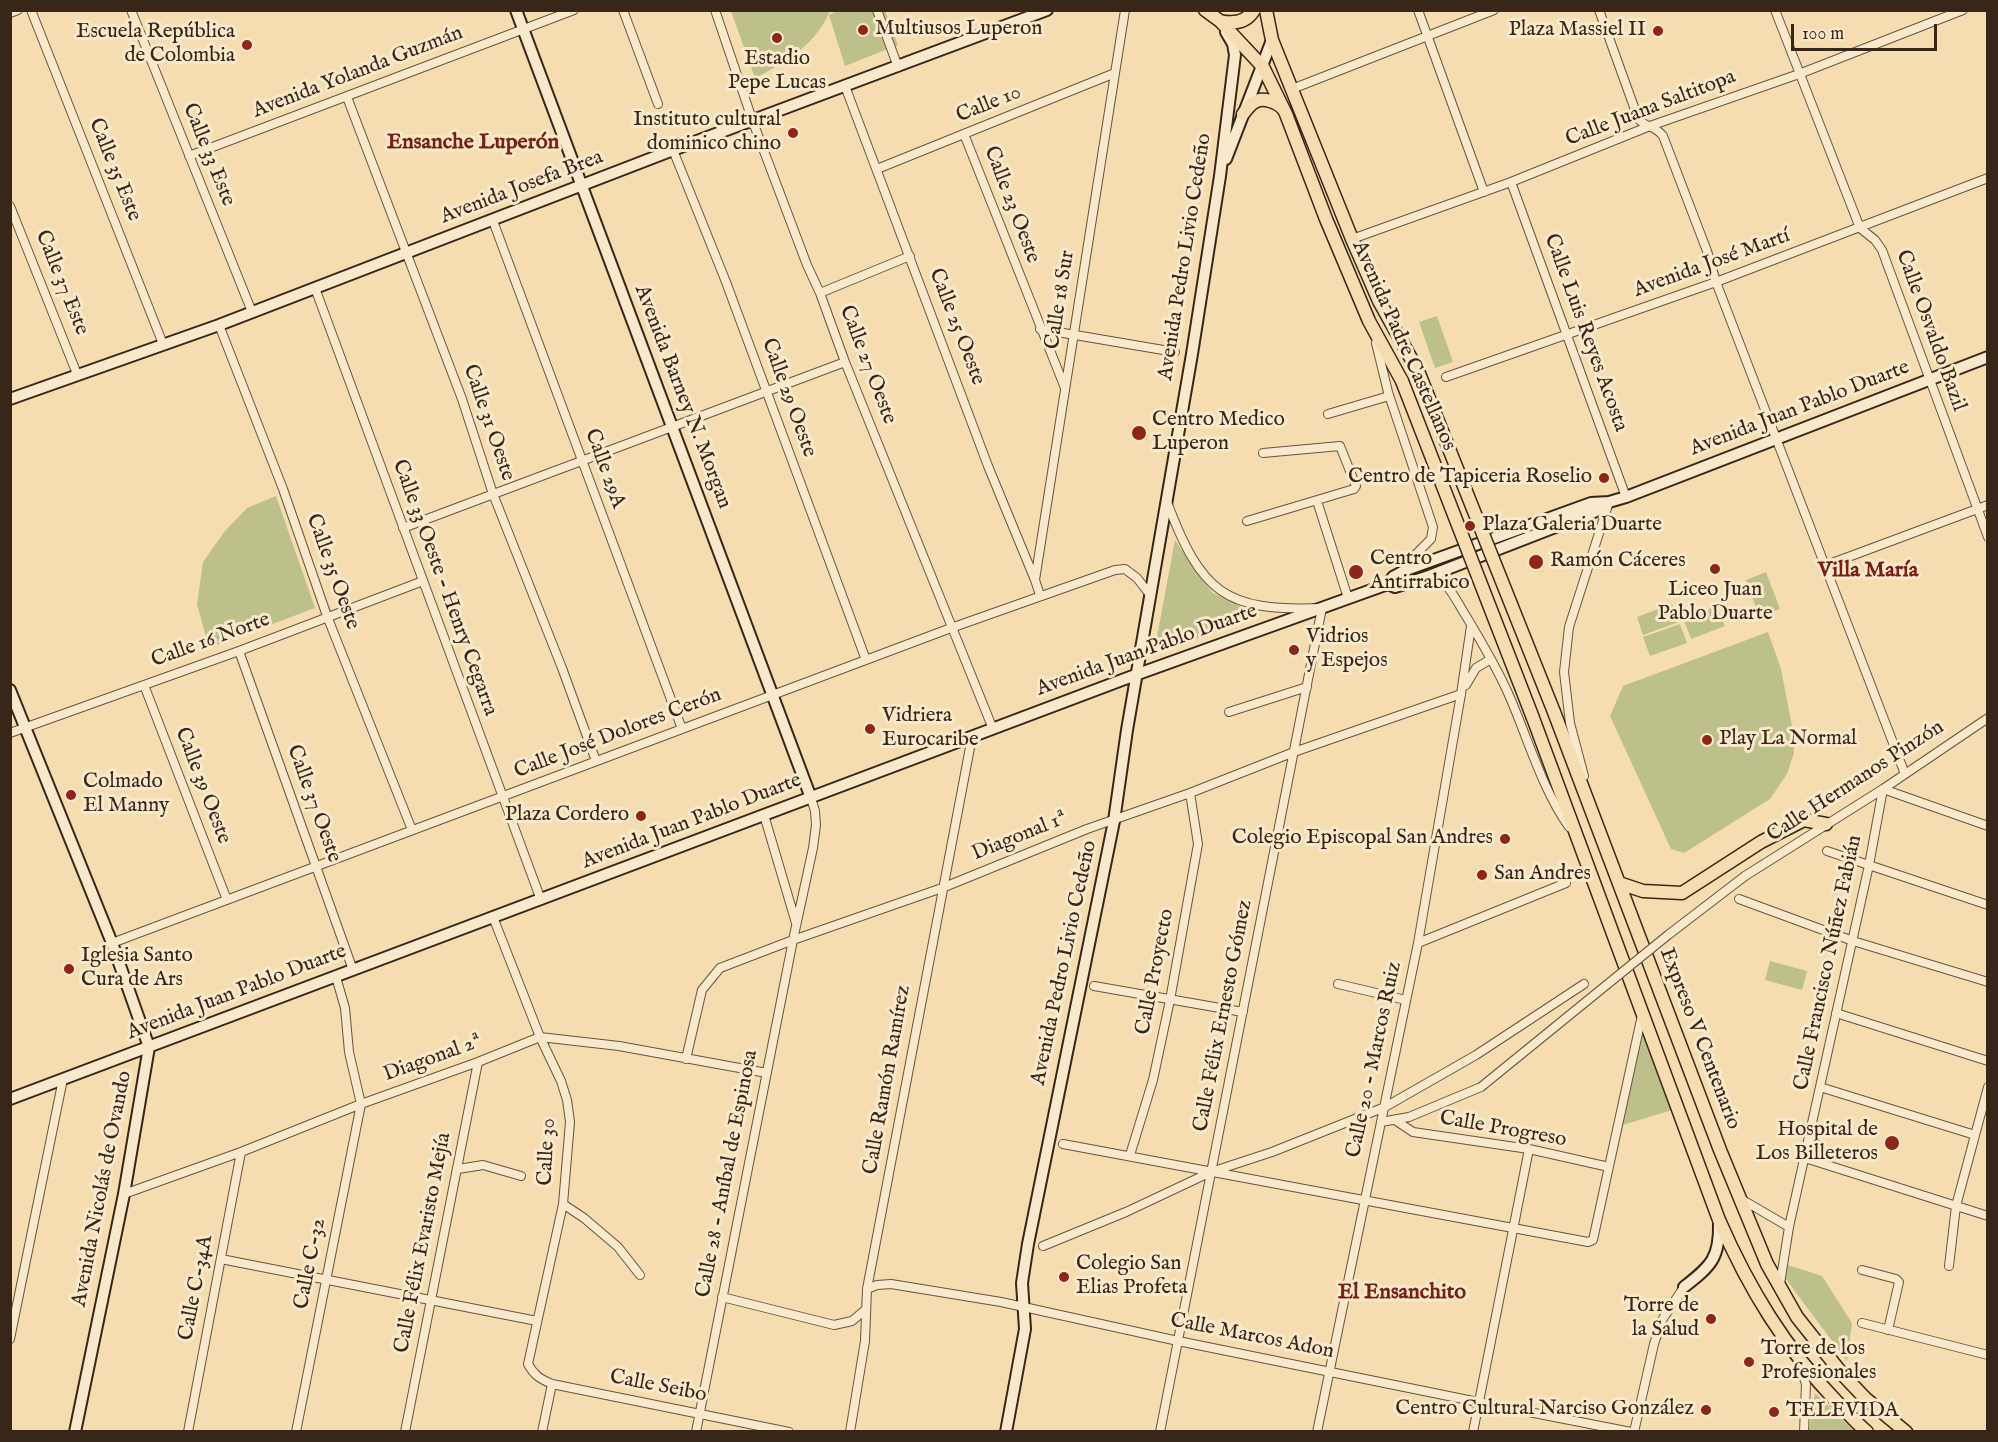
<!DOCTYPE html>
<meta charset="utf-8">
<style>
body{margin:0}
#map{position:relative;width:1998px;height:1442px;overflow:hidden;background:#f5ddb1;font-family:"IM FELL English",serif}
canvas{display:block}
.frame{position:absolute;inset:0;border:12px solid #382718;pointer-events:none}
.scale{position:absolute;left:1791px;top:24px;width:146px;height:27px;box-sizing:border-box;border:3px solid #382718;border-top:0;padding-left:8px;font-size:18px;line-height:21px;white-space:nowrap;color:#382718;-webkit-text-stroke:4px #f8e9cc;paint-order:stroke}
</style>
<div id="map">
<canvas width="1998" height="1442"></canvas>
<div class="frame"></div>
<div class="scale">100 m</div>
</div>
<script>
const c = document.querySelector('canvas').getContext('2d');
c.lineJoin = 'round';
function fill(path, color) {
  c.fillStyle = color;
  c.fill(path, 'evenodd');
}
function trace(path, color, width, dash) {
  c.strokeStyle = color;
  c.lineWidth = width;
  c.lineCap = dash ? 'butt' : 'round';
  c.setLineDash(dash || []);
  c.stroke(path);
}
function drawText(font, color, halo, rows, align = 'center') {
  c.font = font + ' "IM FELL English",serif';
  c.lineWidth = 6;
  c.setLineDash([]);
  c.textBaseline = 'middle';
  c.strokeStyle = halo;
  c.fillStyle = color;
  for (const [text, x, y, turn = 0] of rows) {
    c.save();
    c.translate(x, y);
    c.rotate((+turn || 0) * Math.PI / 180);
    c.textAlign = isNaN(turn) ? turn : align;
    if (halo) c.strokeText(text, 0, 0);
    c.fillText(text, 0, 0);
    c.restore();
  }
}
const green = new Path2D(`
 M731 11V10L830 11C815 45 787 62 755 78Z
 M838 11H885L898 45 845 66 829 15Z
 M1437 316 1453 362 1435 368 1419 322Z
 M276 496 315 608 209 648 197 604 203 562 225 531 247 508Z
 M1175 540 1202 580 1213 593 1261 614 1169 649 1159 644 1157 637Z
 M1766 572 1780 609 1759 616 1746 580Z
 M1672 604 1679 622 1643 635 1637 617Z
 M1717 606 1725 626 1691 639 1683 618Z
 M1680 624 1687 643 1650 656 1643 637Z
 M1768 632 1781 669 1792 726 1794 753 1787 774 1770 799 1684 853 1671 849 1610 716 1623 686Z
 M1770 961 1807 971 1802 990 1765 980Z
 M1642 1027 1672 1110 1623 1125Z
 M1788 1265 1822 1276 1852 1323 1847 1361 1785 1278Z
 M1815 1393 1854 1431H1809Z`);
const street = new Path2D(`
 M31 10 163 344
 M131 10 252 312
 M623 10 658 104
 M715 10 753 122 807 265 820 293 845 362 993 729
 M877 10 898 67
 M1418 10 1484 192
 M1599 10 1638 118C1644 128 1654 124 1663 136L1707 251 1716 282 1905 774
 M1775 10 1860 228 1875 240 1882 250 1988 537
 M10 13 18 10
 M845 86 988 466 1035 580
 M1292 89 1494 10
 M347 97 462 399 493 494 562 668 596 761
 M964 134 1065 388
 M673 150 726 282 866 660
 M189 156 574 10
 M877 169 1115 73
 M1511 182 1626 497
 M10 206 77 374
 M493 221 682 729
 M1352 239 1511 182 1650 126 1799 74 1963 10
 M315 288 541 900
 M820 293 910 256
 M219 325 283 489 327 616 412 830
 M1040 329 1175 352
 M1376 343 1388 392 1433 527 1431 539 1413 557 1406 570
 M1446 377 1716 282 1988 178
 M1328 414 1389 396
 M1317 501 1348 598
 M1247 521 1354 489 1356 486 1340 446 1263 453
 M403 528 845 362
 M1824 566 1988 505
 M1431 576C1449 581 1456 601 1466 616 1481 641 1496 666 1508 693 1528 738 1541 787 1569 827
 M1040 595 1035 580 1125 10
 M239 651 353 970
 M144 685 227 900
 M1466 685 1476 668 1491 659
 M1229 712 1307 687
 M10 733 239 651 423 581
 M1584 776 1570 723 1564 672 1569 627 1609 502
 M764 815 796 923
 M1827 851 1988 905
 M1745 876 1883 789 1988 718
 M1739 899 1853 941 1988 982
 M493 917 540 1037 561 1081 567 1100 570 1122 563 1204 528 1364C534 1375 540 1379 552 1384L789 1432
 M112 943 951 628 1115 570 1125 569 1137 578 1151 596
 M1418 943 1566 883
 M1338 984 1406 1000
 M1094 986 1243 1012
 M1836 1013 1988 1061
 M686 1059 702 990 720 968 793 940 942 888 1087 829 1190 793 1294 752 1461 694
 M1820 1087 1975 1135
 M1395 1120 1413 1132 1529 1149 1609 1167
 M1381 1122 1409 1117 1481 1087
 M1063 1144 1588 1242 1593 1240 1642 1015
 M1130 1155 1153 1080 1170 1000 1198 844 1190 793
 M1805 1158 1988 1216
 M458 1169 483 1165 521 1176
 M124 1194 241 1152 361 1104 478 1062 540 1037 619 1046 767 1073
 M1741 1199 1789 1227
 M563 1204 584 1218 618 1247 640 1275
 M1043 1246 1126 1212 1211 1172 1272 1152 1385 1107 1476 1055 1584 984
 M221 1259 537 1321
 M1949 1266 1956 1206 1988 1087
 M1862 1270 1896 1279 1899 1282 1888 1330
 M1780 1284 1789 1227 1869 865 1883 789 1988 826
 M867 1289 877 1285 891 1284 1001 1302 1178 1341 1478 1402 1631 1432
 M722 1297 834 1325 852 1321 865 1310
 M1862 1323 1988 1355
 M10 1339 63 1079
 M1798 1361 1806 1384 1804 1432
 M188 1432 241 1152
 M296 1432 361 1104 349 1052 345 1008 336 977
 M405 1432 478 1062
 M542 1432 552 1384
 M696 1432 793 940 813 848 816 825 815 811 811 798
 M850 1432 865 1341 867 1289 972 737
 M1160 1432 1322 608C1224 612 1201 592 1167 502
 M1317 1432 1418 943 1461 694 1471 626
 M1473 1432 1529 1149
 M1634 1432 1654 1344 1662 1320 1684 1287`);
const secondary = new Path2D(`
 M516 10 811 798
 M1226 159 1272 40
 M10 399 219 325 673 150 1047 10
 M1388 584 1395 587 1429 576 1594 512 1608 503
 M10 690 112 943 149 1047 124 1194 75 1432
 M10 1099 1138 674 1388 584 1393 577 1406 570 1591 503 1609 502 1626 497 1988 357
 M1684 1287C1711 1266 1720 1258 1719 1223
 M1006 1432 1025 1329 1022 1283 1028 1244 1114 821 1127 730 1192 354 1220 176 1235 55 1233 44 1226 32`);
const primary = new Path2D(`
 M1205 10 1220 21 1263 67 1286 114 1326 219 1369 321 1402 381
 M1266 10 1272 40 1352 239 1379 301 1418 371
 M1220 21C1233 24 1246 23 1254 10
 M1243 114C1246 110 1250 105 1253 103 1262 96 1278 102 1284 110
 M1554 712 1720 1150 1767 1264 1797 1317 1843 1375 1865 1398 1906 1432
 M1533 718 1719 1220C1749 1289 1785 1348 1837 1402 1847 1412 1856 1423 1867 1432
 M1619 883 1643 891 1682 893 1761 842 1804 820 1826 824`);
const streetBridge = new Path2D(`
 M1481 1087 1668 935 1745 876`);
const primaryBridge = new Path2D(`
 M1418 371 1554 712
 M1402 381 1533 718`);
const markers = [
 [863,30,6,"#8f2418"],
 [1658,31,6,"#8f2418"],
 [777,38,6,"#8f2418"],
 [247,45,6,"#8f2418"],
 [793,133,6,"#8f2418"],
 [1139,433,8,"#8f2418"],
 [1604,478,6,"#8f2418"],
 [1470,526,6,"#8f2418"],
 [1536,562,8,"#8f2418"],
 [1715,569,6,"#8f2418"],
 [1356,572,8,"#8f2418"],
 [1294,650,6,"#8f2418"],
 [870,729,6,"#8f2418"],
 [1707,740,6,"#8f2418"],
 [71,795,6,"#8f2418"],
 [641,816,6,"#8f2418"],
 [1505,839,6,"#8f2418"],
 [1482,875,6,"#8f2418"],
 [69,969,6,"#8f2418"],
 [1892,1143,8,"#8f2418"],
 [1064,1277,6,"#8f2418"],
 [1711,1319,6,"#8f2418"],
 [1749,1362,6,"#8f2418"],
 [1706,1410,6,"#8f2418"],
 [1774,1412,6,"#8f2418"]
];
const poiNames = [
 ["Multiusos Luperon",875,30],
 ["Plaza Massiel II",1646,31,"right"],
 ["Escuela República",235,33,"right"],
 ["de Colombia",235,57,"right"],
 ["Estadio",777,60,"center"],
 ["Pepe Lucas",777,84,"center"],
 ["Instituto cultural",781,121,"right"],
 ["dominico chino",781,145,"right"],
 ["Centro Medico",1152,421],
 ["Luperon",1152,445],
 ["Centro de Tapiceria Roselio",1592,478,"right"],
 ["Plaza Galeria Duarte",1482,526],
 ["Centro",1370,560],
 ["Antirrabico",1370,584],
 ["Ramón Cáceres",1550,562],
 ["Liceo Juan",1715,591,"center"],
 ["Pablo Duarte",1715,615,"center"],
 ["Vidrios",1306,638],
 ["y Espejos",1306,662],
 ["Vidriera",882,717],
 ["Eurocaribe",882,741],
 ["Play La Normal",1719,740],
 ["Colmado",83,783],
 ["El Manny",83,807],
 ["Plaza Cordero",629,816,"right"],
 ["Colegio Episcopal San Andres",1493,839,"right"],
 ["San Andres",1494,875],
 ["Iglesia Santo",81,957],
 ["Cura de Ars",81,981],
 ["Hospital de",1878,1131,"right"],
 ["Los Billeteros",1878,1155,"right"],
 ["Colegio San",1076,1265],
 ["Elias Profeta",1076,1289],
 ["Torre de",1699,1307,"right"],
 ["la Salud",1699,1331,"right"],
 ["Torre de los",1761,1350],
 ["Profesionales",1761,1374],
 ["Centro Cultural Narciso González",1694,1410,"right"],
 ["TELEVIDA",1786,1412]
];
const streetNames = [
 ["Avenida Yolanda Guzmán",358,73,-21],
 ["Calle 10",989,105,-22],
 ["Calle Juana Saltitopa",1651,109,-21],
 ["Calle 33 Este",208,155,68],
 ["Calle 35 Este",114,170,68],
 ["Avenida Josefa Brea",522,188,-21],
 ["Calle 23 Oeste",1011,205,69],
 ["Avenida Pedro Livio Cedeño",1186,257,-81],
 ["Avenida José Martí",1712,264,-20],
 ["Calle 37 Este",61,283,68],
 ["Calle 18 Sur",1061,300,-81],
 ["Calle 25 Oeste",956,327,69],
 ["Calle Osvaldo Bazil",1930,331,70],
 ["Calle Luis Reyes Acosta",1585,333,70],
 ["Avenida Padre Castellanos",1403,346,66],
 ["Calle 27 Oeste",867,365,69],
 ["Avenida Barney N. Morgan",682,397,69],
 ["Calle 29 Oeste",788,398,70],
 ["Avenida Juan Pablo Duarte",1800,409,-21],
 ["Calle 31 Oeste",488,423,71],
 ["Calle 29A",604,469,70],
 ["Calle 35 Oeste",332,572,70],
 ["Calle 33 Oeste - Henry Cegarra",444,588,70],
 ["Calle 16 Norte",211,641,-20],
 ["Avenida Juan Pablo Duarte",1147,651,-20],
 ["Calle José Dolores Cerón",618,734,-21],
 ["Calle Hermanos Pinzón",1856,782,-33],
 ["Calle 39 Oeste",202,786,69],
 ["Calle 37 Oeste",313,804,70],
 ["Avenida Juan Pablo Duarte",692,822,-21],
 ["Diagonal 1ª",1020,837,-22],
 ["Avenida Pedro Livio Cedeño",1065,963,-78],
 ["Calle Francisco Núñez Fabián",1829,963,-78],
 ["Calle Proyecto",1156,972,-79],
 ["Avenida Juan Pablo Duarte",237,993,-21],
 ["Calle Félix Ernesto Gómez",1224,1016,-79],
 ["Expreso V Centenario",1699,1039,69],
 ["Diagonal 2ª",433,1059,-20],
 ["Calle 20 - Marcos Ruiz",1375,1060,-78],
 ["Calle Ramón Ramírez",888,1080,-80],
 ["Calle Progreso",1503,1130,10],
 ["Calle 30",548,1152,-87],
 ["Calle 28 - Aníbal de Espinosa",728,1174,-79],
 ["Avenida Nicolás de Ovando",103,1189,-79],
 ["Calle Félix Evaristo Mejía",424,1243,-79],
 ["Calle C-32",311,1264,-79],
 ["Calle C-34A",197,1288,-79],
 ["Calle Marcos Adon",1252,1337,11],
 ["Calle Seibo",658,1387,11]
];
const neighbourhoodNames = [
 ["Ensanche Luperón",473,143],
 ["Villa María",1868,571],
 ["El Ensanchito",1402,1293]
];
fill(green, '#bdc08a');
trace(street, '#67543e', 10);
trace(secondary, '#382718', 14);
trace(primary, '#382718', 15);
trace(street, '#f8e9cc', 8);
trace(secondary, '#f8e9cc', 10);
trace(primary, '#f5ddb1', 12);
trace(streetBridge, '#67543e', 10, []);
trace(primaryBridge, '#382718', 15, []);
trace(streetBridge, '#f8e9cc', 8);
trace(primaryBridge, '#f5ddb1', 12);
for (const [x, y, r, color] of markers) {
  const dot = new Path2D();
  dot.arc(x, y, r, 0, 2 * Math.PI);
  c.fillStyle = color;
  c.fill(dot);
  trace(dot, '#f8e9cc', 2);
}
drawText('21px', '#382718', '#f8e9cc', poiNames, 'left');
drawText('21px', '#382718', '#f8e9cc', streetNames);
drawText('bold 22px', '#7a1f14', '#f8e9cc', neighbourhoodNames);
</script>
